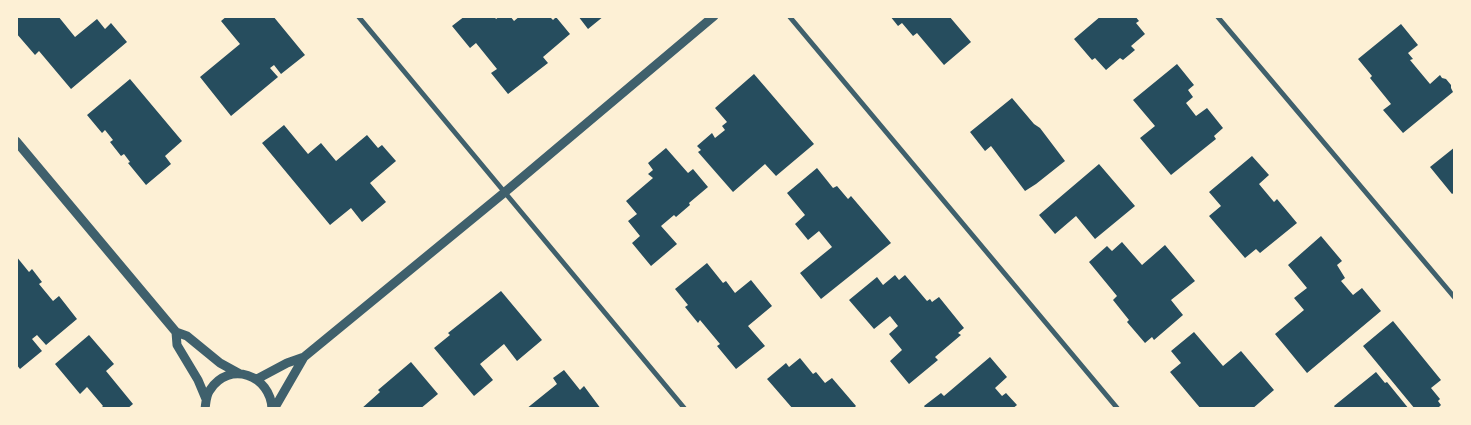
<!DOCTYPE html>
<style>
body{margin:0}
#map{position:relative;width:1471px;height:425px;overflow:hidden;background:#fdf0d5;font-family:"Noto Sans",sans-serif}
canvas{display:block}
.frame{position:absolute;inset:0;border:18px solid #fdf0d5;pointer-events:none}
</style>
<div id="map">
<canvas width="1471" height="425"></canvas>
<div class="frame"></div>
</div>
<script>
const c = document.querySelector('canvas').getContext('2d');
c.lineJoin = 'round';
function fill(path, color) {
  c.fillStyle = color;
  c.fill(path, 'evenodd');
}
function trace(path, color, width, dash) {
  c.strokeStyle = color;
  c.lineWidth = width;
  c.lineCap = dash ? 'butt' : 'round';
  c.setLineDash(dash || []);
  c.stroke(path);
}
const building = new Path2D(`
 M19 16H58L75 37 97 19 105 29 111 23 127 42 71 89 39 51 35 55 16 33V18Z
 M227 16H273L305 55 281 74 274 65 270 68 278 77 231 116 200 77 240 44 221 21Z
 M465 16H494L496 19 500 16H510L514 21 520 16H549L553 20 556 17 570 34 543 57 548 63 508 94 491 73 497 69 476 43 470 48 452 26Z
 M578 16H604L588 29Z
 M890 16H949L971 42 944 65 917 33 913 36 902 23 898 26Z
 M1101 16H1135L1139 21 1136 23 1145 34 1131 46 1135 50 1123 60 1120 58 1106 70 1095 58 1092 60 1074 39Z
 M1401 24 1418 45 1408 53 1413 59 1410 60 1430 84 1440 75 1442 78 1446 79 1451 85V88L1453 92 1403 133 1383 110 1391 104 1370 78 1372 76 1358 59Z
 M1177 64 1194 85 1188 90 1193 97 1186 103 1196 116 1207 108 1223 128 1214 136 1216 139 1171 175 1140 138 1155 126 1133 100Z
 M754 74 814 144 776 176 765 164 733 192 698 152 701 150 697 146 712 133 715 138 725 130 722 126 727 122 715 108Z
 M130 79 182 141 165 156 171 164 146 185 128 163 130 162 124 154 121 156 110 142 113 140 105 130 102 133 87 115Z
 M1012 98 1034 124 1040 128 1065 161 1036 184 1025 191 991 146 985 151 970 132Z
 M284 125 308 154 321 143 336 161 367 135 378 148 382 145 396 161 370 183 386 202 362 222 351 208 330 225 262 143Z
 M1455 147V192L1452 194 1430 167Z
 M666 148 688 173 693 169 708 187 689 203 690 205 676 217 674 215 661 226 677 244 651 266 632 243 640 236 628 221 637 214 626 201 653 178 648 174 653 170 648 163Z
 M1252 156 1269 175 1259 184 1274 202 1277 199 1297 223 1260 253 1256 249 1245 258 1209 216 1221 206 1209 192Z
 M1099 164 1135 206 1095 239 1076 216 1055 234 1039 215Z
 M817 168 833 188 837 186 848 199 851 196 891 243 821 299 800 273 832 247 819 231 808 240 795 224 805 215 787 193Z
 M1321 236 1342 261 1337 265 1345 278 1341 281 1353 295 1362 288 1381 311 1307 373 1275 334 1304 310 1294 298 1307 288 1288 265Z
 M1122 242 1142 265 1165 245 1195 281 1171 300 1183 315 1154 340 1152 337 1145 343 1127 322 1129 320 1113 300 1117 296 1089 262 1107 246 1112 251Z
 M16 256 29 272 32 269 42 282 39 284 53 301 59 296 77 319 46 345 37 335 32 339 42 351 20 369 16 364Z
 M707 263 723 283 726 281 735 293 751 280 772 306 748 326 765 346 736 369 717 346 720 344 700 320 698 323 685 307 688 305 675 289Z
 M895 275 899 280 905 275 927 301 930 299 932 302 939 297 964 328 958 333 961 335 935 357 938 360 909 384 890 361 902 350 889 334 898 326 890 316 874 329 849 300 877 277 883 285Z
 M501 291 542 340 517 361 504 344 480 364 493 380 474 396 434 348 450 335 448 333Z
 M1393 321 1441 380 1431 388 1440 399 1438 401 1441 405 1437 409H1415L1363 346Z
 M1194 332 1223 366 1241 351 1274 390 1252 409 1205 408 1201 409 1170 372 1181 363 1171 351Z
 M89 335 114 364 106 371 133 404 127 409H100L103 406 87 387 80 394 55 364Z
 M990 357 1007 377 995 388 1002 396 1006 393 1017 405 1012 409H926L924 406 941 393 944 396Z
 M800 358 813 374 816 372 825 383 832 378 856 406 853 409H793L767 379 786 363 789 367Z
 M411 362 438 394 420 409H361L380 392 378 390Z
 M564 370 580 390 584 386 601 409H526L557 384 553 378Z
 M1376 372 1385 383 1387 382 1409 409H1336L1334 406Z`);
const minor = new Path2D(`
 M358 16 685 409
 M789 16 1118 409
 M1217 16 1455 298`);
const tertiary = new Path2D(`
 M16 141 176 332 187 336 220 363 240 374
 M176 332 177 345 198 380 206 399
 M257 379 287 363 304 357 505 192 714 16
 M205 409C206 402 206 395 210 390 229 360 271 375 272 409
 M274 409 304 357`);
fill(building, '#264d5e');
trace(minor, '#3f606c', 5);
trace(tertiary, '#3f606c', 9);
</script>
